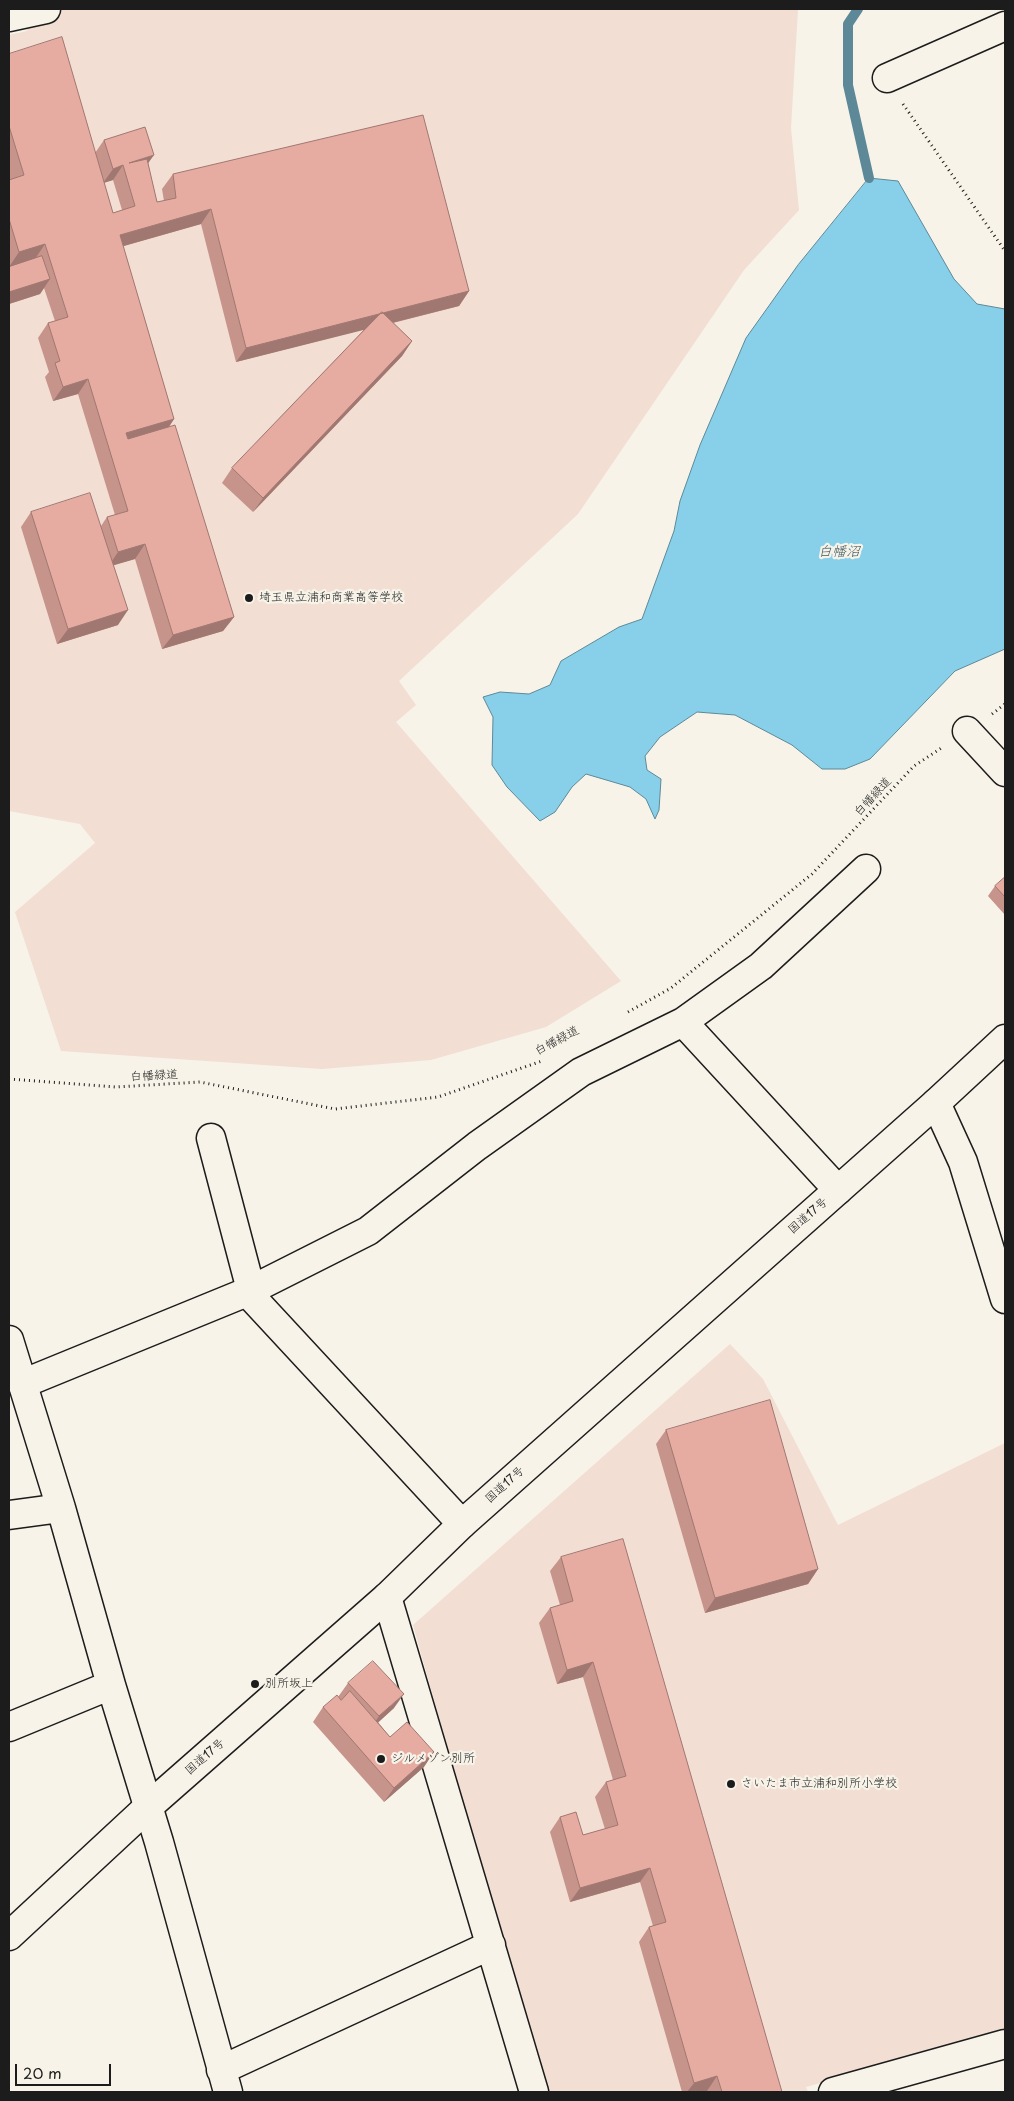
<!DOCTYPE html>
<meta charset="utf-8">
<style>
body{margin:0}
#map{position:relative;width:1014px;height:2101px;overflow:hidden;background:#f7f3e8;font-family:"Playpen Sans",sans-serif}
canvas{display:block}
.frame{position:absolute;inset:0;border:10px solid #1c1c1c;pointer-events:none}
.scale{position:absolute;left:15px;top:2064px;width:96px;height:22px;box-sizing:border-box;border:2px solid #1c1c1c;border-top:0;padding-left:6px;font-size:15px;line-height:18px;white-space:nowrap;color:#1c1c1c;-webkit-text-stroke:4px #f7f3e8;paint-order:stroke}
</style>
<div id="map">
<canvas width="1014" height="2101"></canvas>
<div class="frame"></div>
<div class="scale">20 m</div>
</div>
<script>
const c = document.querySelector('canvas').getContext('2d');
c.lineJoin = 'round';
function fill(path, color) {
  c.fillStyle = color;
  c.fill(path, 'evenodd');
}
function trace(path, color, width, dash) {
  c.strokeStyle = color;
  c.lineWidth = width;
  c.lineCap = dash ? 'butt' : 'round';
  c.setLineDash(dash || []);
  c.stroke(path);
}
function drawText(font, color, halo, rows, align = 'center') {
  c.font = font + ' "Playpen Sans","Klee One",sans-serif';
  c.lineWidth = 4.5;
  c.setLineDash([]);
  c.textBaseline = 'middle';
  c.strokeStyle = halo;
  c.fillStyle = color;
  for (const [text, x, y, turn = 0] of rows) {
    c.save();
    c.translate(x, y);
    c.rotate((+turn || 0) * Math.PI / 180);
    c.textAlign = isNaN(turn) ? turn : align;
    if (halo) c.strokeText(text, 0, 0);
    c.fillText(text, 0, 0);
    c.restore();
  }
}
const built = new Path2D(`
 M22 9H798L791 128 799 210 744 270 578 514 399 681 416 705 396 722 621 981 546 1027 431 1060 322 1069 61 1051 15 912 95 843 80 824 9 811V35L27 31Z
 M730 1344 763 1379 838 1525 1005 1443V2032L806 2087 808 2092H547L501 1942 413 1625Z`);
const water = new Path2D(`
 M869 178 898 181 954 279 977 304 1005 309V649L955 671 870 759 845 769H822L792 745 735 715 697 712 660 737 645 756 647 770 661 779 659 810 655 819 646 799 630 787 586 774 572 787 555 812 540 821 507 787 492 765 493 717 483 697 500 692 529 694 550 685 561 661 619 627 642 619 674 531 680 501 700 445 746 338 798 265Z`);
const stream = new Path2D(`
 M858 9 848 24V85L869 178`);
const path = new Path2D(`
 M903 104 1005 251
 M992 714 1005 704
 M628 1012 671 988 812 874 914 766 943 747
 M9 1079 116 1087 200 1082 335 1109 438 1097 542 1061`);
const minor = new Path2D(`
 M9 17 46 9
 M887 78 1005 26
 M967 731 1005 772
 M683 1022 838 1190
 M936 1103 963 1162 1005 1299
 M211 1138 251 1290
 M247 1292 462 1524
 M9 1340 61 1508 111 1685 159 1842 228 2092
 M22 1384 247 1292 368 1231 477 1146 581 1072 683 1022 761 966 866 869
 M9 1515 61 1508
 M387 1597 534 2092
 M9 1727 111 1685
 M221 2070 491 1945
 M833 2092 1005 2044`);
const highway = new Path2D(`
 M9 1936 148 1807 387 1597 462 1524 936 1103 1005 1039`);
const wall = new Path2D(`
 M9 54 95 153 104 140 148 163 157 202 164 201 162 189 173 174 469 291 459 306 393 323 412 341 402 356 253 512 222 483 232 468 365 329 236 362 201 224 123 246 174 419 169 427 234 617 223 631 162 649 135 559 113 565 118 625 57 644 21 527 31 512 101 526 107 517 115 515 78 394 53 401 45 377 49 372 38 338 48 323 55 321 44 288 40 294 9 304V180L10 179 9 174ZM113 180 122 210 113 213 104 183Z
 M1005 877V915L988 896 995 886Z
 M666 1430 818 1569 808 1584 705 1613 656 1444Z
 M561 1557 782 2092H707V2091L701 2092H682L639 1942 649 1927 653 1926 640 1882 570 1902 550 1832 560 1817 583 1835 605 1829 595 1797 606 1782 613 1780 583 1677 557 1684 539 1623 550 1608 560 1605 550 1571Z
 M348 1683 394 1708 378 1722 390 1737 424 1767 384 1802 313 1722 323 1707 338 1697Z`);
const shadedWall = new Path2D(`
 M154 155 144 169 129 163Z
 M123 165 113 180 103 183 113 169Z
 M211 209 201 224 110 250 120 235Z
 M45 244 35 259 9 267 19 252Z
 M50 279 40 294 9 304V292Z
 M469 291 459 306 236 362 246 348Z
 M412 341 402 356 253 512 263 498Z
 M88 379 78 394 53 401 63 387Z
 M174 419 164 434 116 448 126 433Z
 M145 544 135 559 108 567 118 552Z
 M128 610 118 625 57 644 68 629Z
 M234 617 223 631 162 649 173 635Z
 M818 1569 808 1584 705 1613 715 1598Z
 M593 1662 583 1677 557 1684 567 1670Z
 M404 1694 394 1708 369 1731 379 1716Z
 M434 1752 424 1767 384 1802 394 1788Z
 M650 1868 640 1882 570 1902 580 1888Z
 M717 2076 707 2091 701 2092H687L694 2083Z`);
const building = new Path2D(`
 M62 37 113 213 135 206 123 165 113 169 104 140 145 127 154 155 129 163 147 159 157 202 176 198 173 174 423 115 469 291 246 348 211 209 120 235 174 419 126 433 128 439 175 425 234 617 173 635 145 544 118 552 107 517 128 511 88 379 63 387 55 363 60 361 48 323 68 317 45 244 19 252 9 219V180L24 175 9 126V54Z
 M42 256 50 279 9 292V267Z
 M382 312 412 341 263 498 232 468Z
 M90 493 128 610 68 629 31 512Z
 M1005 877V897L995 886Z
 M770 1400 818 1569 715 1598 666 1430Z
 M623 1539 782 2092H722L717 2076 694 2083 649 1927 666 1922 650 1868 580 1888 560 1817 576 1812 583 1835 618 1825 606 1782 626 1776 593 1662 567 1670 550 1608 573 1601 561 1557Z
 M373 1661 404 1694 379 1716 348 1683Z
 M350 1691 390 1737 407 1722 434 1752 394 1788 323 1707 337 1695 341 1700Z`);
const markers = [
 [249,598,5,"#1c1c1c"],
 [255,1684,5,"#1c1c1c"],
 [381,1759,5,"#1c1c1c"],
 [731,1784,5,"#1c1c1c"]
];
const poiNames = [
 ["埼玉県立浦和商業高等学校",259,598],
 ["別所坂上",265,1684],
 ["ジルメゾン別所",391,1759],
 ["さいたま市立浦和別所小学校",741,1784]
];
const streetNames = [
 ["白幡緑道",873,797,-47],
 ["白幡緑道",557,1041,-28],
 ["白幡緑道",154,1076,-3],
 ["国道17号",808,1216,-41],
 ["国道17号",505,1485,-42],
 ["国道17号",205,1757,-41]
];
const waterNames = [
 ["白幡沼",839,552]
];
fill(built, '#f2ded3');
fill(water, '#88d0e9');
trace(water, '#5d8897', 1);
trace(stream, '#5d8897', 10);
trace(minor, '#1c1c1c', 31);
trace(highway, '#1c1c1c', 31);
trace(path, '#1c1c1c', 3, [1, 4]);
trace(minor, '#f7f3e8', 28);
trace(highway, '#f7f3e8', 28);
fill(wall, '#c6948b');
fill(shadedWall, '#a17871');
fill(building, '#e6aca2');
trace(building, '#a17871', 1);
for (const [x, y, r, color] of markers) {
  const dot = new Path2D();
  dot.arc(x, y, r, 0, 2 * Math.PI);
  c.fillStyle = color;
  c.fill(dot);
  trace(dot, '#f7f3e8', 2);
}
drawText('12px', '#1c1c1c', '#f7f3e8', poiNames, 'left');
drawText('12px', '#1c1c1c', '#f7f3e8', streetNames);
drawText('italic 14px', '#425b64', '#f7f3e8', waterNames);
</script>
